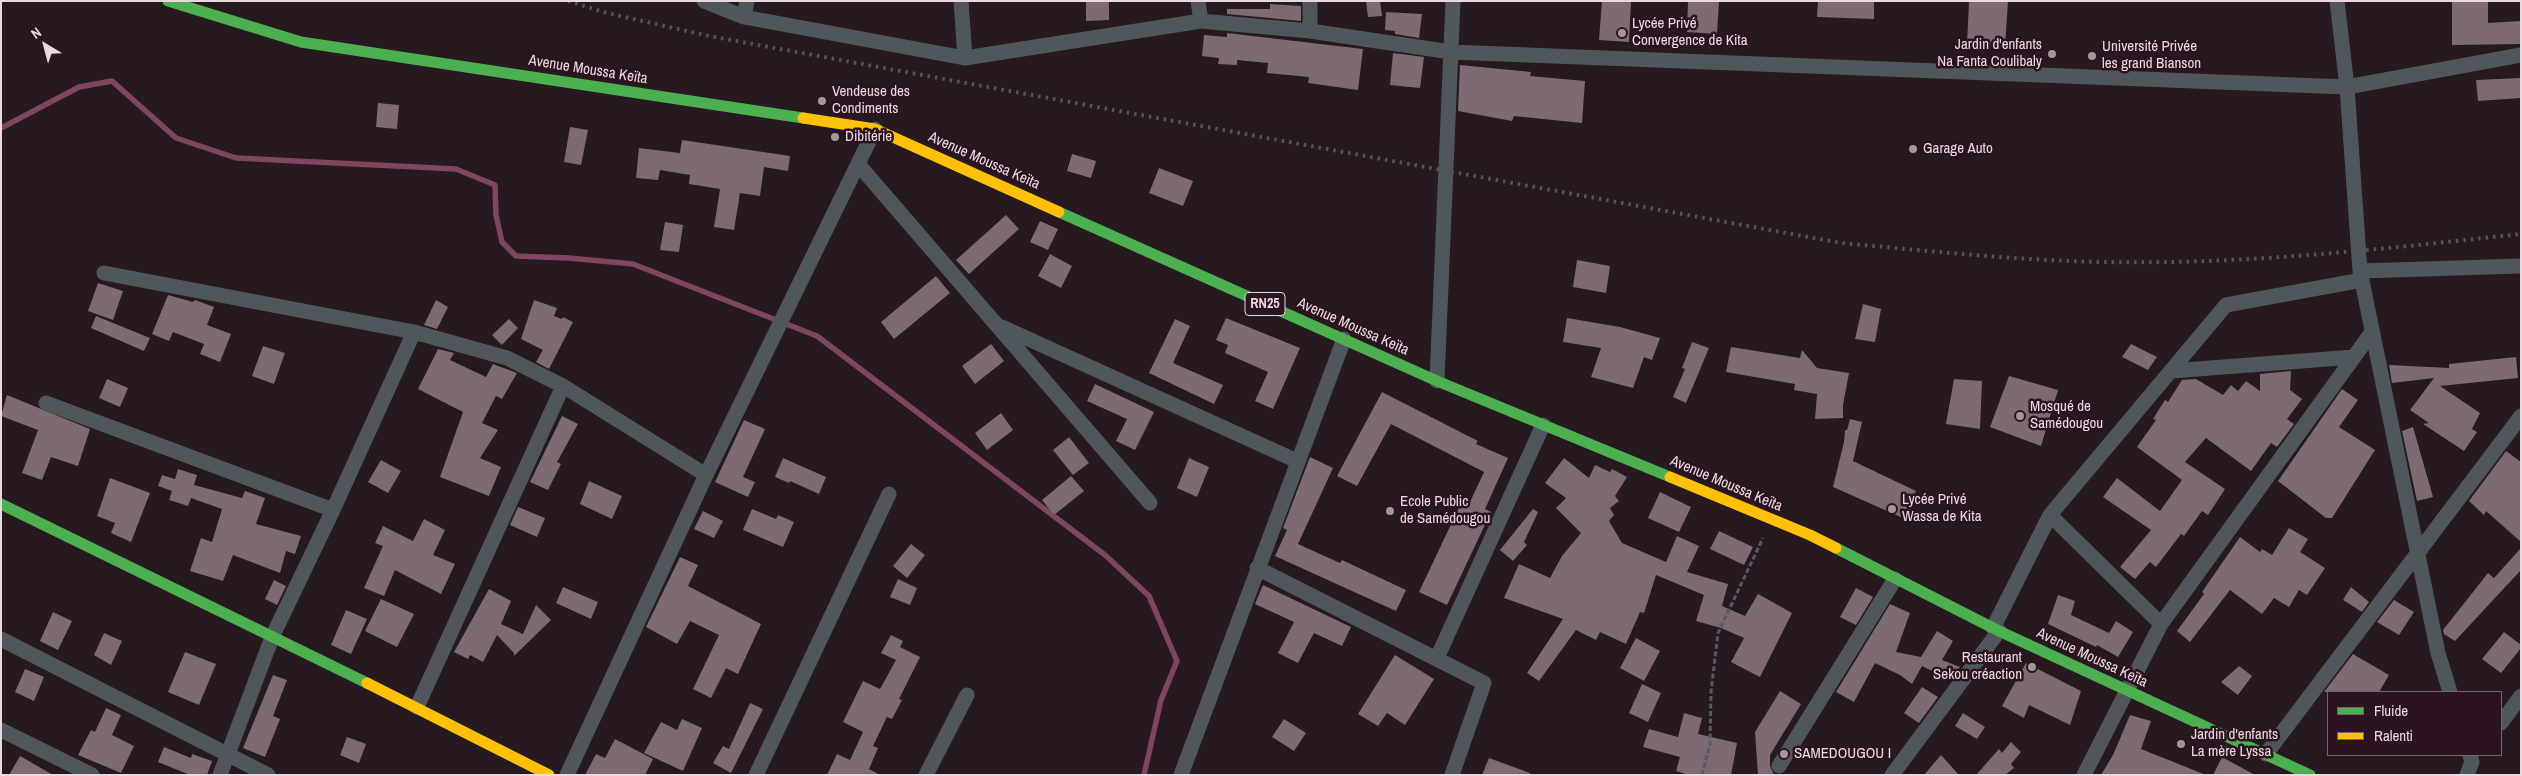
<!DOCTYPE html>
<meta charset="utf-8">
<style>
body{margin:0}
#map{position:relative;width:2522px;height:776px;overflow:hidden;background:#26191f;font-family:"Archivo Narrow",sans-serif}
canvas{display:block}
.frame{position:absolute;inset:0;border:2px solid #ead9e0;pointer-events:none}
.legend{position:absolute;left:2327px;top:691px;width:175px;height:65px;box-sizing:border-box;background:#2b141f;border:1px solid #77636c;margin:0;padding:6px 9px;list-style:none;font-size:15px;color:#ead9e0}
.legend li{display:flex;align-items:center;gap:10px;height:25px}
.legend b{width:25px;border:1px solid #77636c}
.north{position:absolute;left:20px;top:20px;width:50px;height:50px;-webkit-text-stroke:4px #2b141f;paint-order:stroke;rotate:323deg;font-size:14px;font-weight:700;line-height:20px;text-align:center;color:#ead9e0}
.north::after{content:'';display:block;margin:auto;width:18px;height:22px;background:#ead9e0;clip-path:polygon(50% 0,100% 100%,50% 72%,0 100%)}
</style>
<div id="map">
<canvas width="2522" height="776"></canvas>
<div class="frame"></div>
<ul class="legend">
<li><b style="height:6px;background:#4caf50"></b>Fluide</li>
<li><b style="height:6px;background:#ffc107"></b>Ralenti</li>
</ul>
<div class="north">N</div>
</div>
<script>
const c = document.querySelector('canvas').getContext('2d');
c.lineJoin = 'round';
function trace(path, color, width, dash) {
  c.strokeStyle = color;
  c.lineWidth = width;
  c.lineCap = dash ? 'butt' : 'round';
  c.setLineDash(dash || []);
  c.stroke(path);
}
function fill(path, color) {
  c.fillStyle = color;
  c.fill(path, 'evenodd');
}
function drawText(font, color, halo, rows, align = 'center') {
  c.font = font + ' "Archivo Narrow",sans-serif';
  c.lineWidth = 5;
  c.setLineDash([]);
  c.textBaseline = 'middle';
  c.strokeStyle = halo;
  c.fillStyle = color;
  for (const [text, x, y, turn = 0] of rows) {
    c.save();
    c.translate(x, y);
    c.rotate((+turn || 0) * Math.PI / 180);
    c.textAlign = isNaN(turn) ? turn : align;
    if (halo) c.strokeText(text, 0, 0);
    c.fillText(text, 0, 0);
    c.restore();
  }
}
const stream = new Path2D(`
 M1 128 79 87 112 81 176 138 236 158 456 169 495 185 496 215 502 242 516 256 569 258 633 264 817 336 1105 555 1149 596 1177 661 1161 700 1144 775`);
const building = new Path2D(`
 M1109 1V20L1086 21V2Z
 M1366 1H1380L1382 16 1368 17Z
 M1602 1H1631L1629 42 1599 40Z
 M1688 1H1719L1717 34 1687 32Z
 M1818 1H1874V19L1817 17Z
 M1969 1H2008L2005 46 1967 45Z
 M2452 2H2488V23L2521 21V44L2452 45Z
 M1270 4 1301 6V21L1227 14V9H1270Z
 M1386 12 1422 14 1419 38 1395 34V31L1385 30Z
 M1227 33 1363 49 1358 90 1308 83 1309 77 1267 73 1268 63 1237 60V65L1218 64 1219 58 1202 56 1204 35 1227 37Z
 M1393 53 1424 57 1420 88 1390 85Z
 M1460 65 1531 72 1530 76 1585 81 1582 123 1514 116 1512 121 1458 111Z
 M2521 78V98L2478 101 2476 80Z
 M378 103 399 105 397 129 376 127Z
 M570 127 588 130 581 165 564 162Z
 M682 140 790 156 788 171 764 167 760 196 740 193 734 230 714 227 720 189 689 184 690 175 660 170 658 180 636 178 639 148 680 153Z
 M1072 154 1096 161 1091 178 1067 171Z
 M1159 168 1193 181 1183 206 1149 193Z
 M1006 215 1019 229 969 274 956 260Z
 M1040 221 1058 229 1048 250 1030 242Z
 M665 222 683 225 679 252 660 250Z
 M1050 254 1072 266 1061 288 1038 276Z
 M1577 260 1610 266 1606 293 1573 287Z
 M936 276 950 293 894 339 881 322Z
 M98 283 123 291 113 320 88 311Z
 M168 295 193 302 195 300 214 307 207 325 231 334 220 362 200 354 204 344 173 332 169 341 152 334Z
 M436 300 448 307 437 329 424 325Z
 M534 300 557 308 554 316 562 319 563 317 573 322 549 369 536 362 543 350 521 339Z
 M1863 304 1881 309 1875 342 1855 339Z
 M96 316 150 338 144 351 91 328Z
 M1226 318 1300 348 1273 409 1255 401 1268 372 1225 353 1228 345 1216 340Z
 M1567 318 1620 327 1660 338 1652 360 1644 357 1633 388 1591 377 1601 348 1563 342Z
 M509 319 518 328 502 345 492 335Z
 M1175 319 1190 326 1173 363 1223 385 1214 404 1149 373Z
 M1692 342 1709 348 1686 403 1673 397 1685 369 1682 368Z
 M991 344 1004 361 975 384 962 366Z
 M2131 344 2157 357 2148 370 2122 357Z
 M263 346 285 353 274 384 252 376Z
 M1731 347 1800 358 1802 350 1817 368 1849 373 1843 405V418L1815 419 1817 394 1794 390 1795 384 1726 372Z
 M438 349 454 353 450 360 486 377 493 364 517 373 502 399 496 396 482 423 498 430 480 458 501 467 489 496 440 477 463 412 418 389Z
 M2516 357 2518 378 2440 386 2480 413 2472 429 2477 432 2464 451 2423 424 2429 423 2410 410 2434 378 2392 383 2389 365 2449 368V364Z
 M2291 371 2290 390 2302 399 2287 419 2294 424 2277 447 2271 443 2251 471 2206 438 2185 462 2225 489 2208 515 2202 511 2184 536 2181 534 2156 567 2150 562 2135 579 2120 567 2151 530 2103 497 2117 478 2160 511 2182 480 2137 447 2156 420 2153 419 2165 400 2168 402 2182 380 2196 379 2223 395 2231 385 2238 391 2246 381 2260 391V374Z
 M2009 376 2058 390 2041 446 1990 427Z
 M107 379 128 388 120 407 99 398Z
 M1954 379 1982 381 1980 429 1946 424Z
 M1095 384 1154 412 1135 450 1116 441 1127 419 1087 401Z
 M2342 389 2358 400 2339 427 2375 450 2332 518H2326L2278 481Z
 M1382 392 1478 441 1476 444 1508 458 1485 509 1491 512 1447 605 1419 592 1463 499 1470 502 1484 472 1391 424 1357 486 1337 476Z
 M7 395 90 429 78 466 51 457 42 480 22 473 38 430 1 416Z
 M1001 413 1013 430 987 450 975 433Z
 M562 416 578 424 557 462 561 464 548 490 530 482Z
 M1850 419 1862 422 1853 461 1916 491 1903 518 1833 487 1844 442 1845 430H1847Z
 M744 420 765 429 743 477 755 482 748 497 715 482Z
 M2413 427 2433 497 2417 501 2402 431Z
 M1069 437 1089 463 1073 475 1053 450Z
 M2506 451 2521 462V542L2486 511 2484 515 2469 501Z
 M1310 457 1333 468 1298 544 1340 563 1342 560 1406 590 1396 611 1275 556 1287 530 1283 528Z
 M783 458 826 477 819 494 790 481 789 483 775 477Z
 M1189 458 1209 467 1197 497 1177 488Z
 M1564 458 1589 478 1595 465 1610 472 1612 469 1627 477 1615 496 1619 501 1610 508 1614 515 1609 521 1622 543 1666 562 1677 536 1699 546 1687 572 1728 584 1722 606 1745 616 1758 594 1792 613 1760 677 1731 662 1744 638 1721 628 1696 621 1704 595 1656 575 1644 613 1640 612 1626 644 1600 632 1596 640 1576 630 1539 681 1527 673 1563 619 1504 598 1519 564 1550 578 1562 556 1581 533 1556 508 1566 498 1545 483Z
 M381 460 401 471 388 493 368 482Z
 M178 469 197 475 194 485 242 498 245 491 265 498 256 524 301 536 295 554 286 551 280 573 233 555 223 581 190 571 201 538 212 542 222 509 191 498 188 506 169 500 172 491 158 486 162 475 175 479Z
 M1071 476 1084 491 1054 515 1042 500Z
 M110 478 150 493 131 542 111 533 115 523 97 516Z
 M589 481 622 496 612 519 580 504Z
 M1660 492 1691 507 1679 532 1648 518Z
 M518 507 545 518 537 537 510 525Z
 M752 509 776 519 778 515 794 522 783 547 743 530Z
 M1533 509 1538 512 1524 542 1527 545 1513 561 1500 550Z
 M703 511 723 521 714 538 694 529Z
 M424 519 445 530 433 555 455 564 441 594 395 570 384 596 364 588 383 546 375 543 383 526 413 541Z
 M2289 528 2308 539 2300 552 2325 568 2307 595 2299 590 2289 607 2274 598 2262 614 2230 590 2190 642 2177 631 2204 594 2202 592 2240 537 2260 552 2262 549 2272 555Z
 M1719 531 1753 547 1744 565 1710 549Z
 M911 544 925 555 907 578 893 566Z
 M2521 548V570L2455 641 2444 634 2443 630 2488 573 2494 578Z
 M680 557 698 565 688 586 761 624 738 674 726 668 711 698 693 689 719 635 690 621 677 644 646 627Z
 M898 579 917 588 910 605 890 597Z
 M274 580 286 586 277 605 265 599Z
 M1263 585 1351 627 1342 646 1314 633 1298 663 1278 653 1294 622 1255 604Z
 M563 587 598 602 591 619 556 603Z
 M2351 587 2369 602 2362 612 2343 600Z
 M1856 588 1873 597 1856 625 1840 617Z
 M489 589 511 601 501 624 523 634 536 605 551 620 514 656V653L497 635 483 662 470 655 468 659 454 652Z
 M2058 595 2075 601 2071 615 2109 633 2116 621 2133 632 2118 657 2097 645 2096 647 2048 624Z
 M381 599 414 614 397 647 365 631Z
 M2394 600 2414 612 2399 635 2377 622Z
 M1890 604 1910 613 1896 652 1921 657 1937 631 1953 641 1942 660 1960 667 1950 680 1922 666 1912 684 1900 675 1875 663 1854 702 1836 692Z
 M346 610 367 619 351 654 331 645Z
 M53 612 72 621 58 650 40 641Z
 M2504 632 2521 645V648L2501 673 2482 659Z
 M104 633 122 641 111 665 94 655Z
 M891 635 903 641 900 647 920 657 899 699 902 700 892 719 887 717 873 746 878 748 869 769 880 775H827L837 754 850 760 863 732 843 722 863 681 880 689 896 660 881 653Z
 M1636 638 1660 651 1644 681 1620 668Z
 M185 652 216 664 199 705 168 692Z
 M2353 654 2389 675 2379 692H2324Z
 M1395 655 1434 679 1405 725 1387 713 1378 726 1358 714Z
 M2026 663 2081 691 2070 725 2029 705 2024 718 2002 706Z
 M2239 666 2252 676 2238 695 2221 682Z
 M25 669 44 677 34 701 15 692Z
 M273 675 287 680 273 716 280 719 265 757 243 748Z
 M1642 684 1661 693 1648 722 1629 713Z
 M1922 687 1938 697 1919 723 1904 713Z
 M1780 691 1801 704 1770 755V766L1774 775H1758L1755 732Z
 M750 703 763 709 731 773 713 763 723 746 729 749Z
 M106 708 121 715 112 735 134 746 121 773 78 755 91 730 95 732Z
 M1684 713 1702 718 1698 734 1737 743 1731 775H1689L1676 771 1680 757 1643 747 1649 729 1678 737Z
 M1963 713 1985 727 1977 739 1955 726Z
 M2130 715 2151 721 2141 749 2206 775H2101L2113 755Z
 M682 719 702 728 683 771 644 753 661 722 677 730Z
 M1284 719 1306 733 1294 751 1272 737Z
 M347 737 366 744 359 763 340 755Z
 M615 739 653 759 645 775H585L596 754 605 758Z
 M2011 742 2021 752 2011 764 2014 768 2005 775H1976L1999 749 2002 753Z
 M164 747 191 758 192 754 212 761 207 775H190L158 762Z
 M1941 755 1959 775H1924Z
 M20 756 53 775H9Z
 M2222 757 2255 775H2213Z
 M1489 758 1530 773V775H1482Z`);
const path = new Path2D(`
 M1702 775 1710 744 1711 692 1718 633 1763 538`);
const street = new Path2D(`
 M704 1 744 17 965 58 1201 21 1310 31 1451 52 2347 87 2521 55
 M961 1 965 58
 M1198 1 1201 21
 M1310 1V31
 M2337 1 2347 87 2360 271 2438 653 2450 692
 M744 17 747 1
 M858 164 1150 503
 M2360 271 2521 266
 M104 273 414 332 507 358 563 386 706 475
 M1002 327 1297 461
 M2171 371 2354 357
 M1437 381 1453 1
 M46 403 333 510
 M2050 515 2161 624
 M1257 568 1484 683 1452 775
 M1993 628 2050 515 2226 305 2362 280
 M1 639 268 775
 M1437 658 1543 425
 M417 707 563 386
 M2501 723 2521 696
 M1 730 92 775
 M2266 754 2521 416
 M1779 766 1895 579
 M220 775 273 635 333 510 414 332
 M567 775 706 475 875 129
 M756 775 889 494
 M926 775 967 695
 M1181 775 1344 339
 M1892 775 1999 631
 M2084 775 2161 624 2372 332
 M2467 775 2472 762 2470 755`);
const fast = new Path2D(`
 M168 1 301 42 803 118
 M1059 212 1437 381 1670 477
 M1 504 367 683
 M1836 548 1999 631 2310 775`);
const slow = new Path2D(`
 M803 118 875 129 1059 212
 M1670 477 1810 535 1836 548
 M367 683 549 775`);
const rail = new Path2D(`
 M568 1 607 13 709 36 1841 243C1928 251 2014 260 2102 262 2242 265 2382 249 2521 234`);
const markers = [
 [1622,33,5,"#a5969c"],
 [2052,54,5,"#a5969c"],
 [2092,56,5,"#a5969c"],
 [822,101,5,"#a5969c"],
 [835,137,5,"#a5969c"],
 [1913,149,5,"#a5969c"],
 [2020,416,5,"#a5969c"],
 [1892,509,5,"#a5969c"],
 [1390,511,5,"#a5969c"],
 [2032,667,5,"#a5969c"],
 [2181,744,5,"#a5969c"],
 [1784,754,5,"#a5969c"]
];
const shields = [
 [1265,304,40]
];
const shieldNames = [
 ["RN25",1265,304]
];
const poiNames = [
 ["Lycée Privé",1632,24],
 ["Convergence de Kita",1632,41],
 ["Jardin d'enfants",2042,45,"right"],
 ["Na Fanta Coulibaly",2042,62,"right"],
 ["Université Privée",2102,47],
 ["les grand Bianson",2102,64],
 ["Vendeuse des",832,92],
 ["Condiments",832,109],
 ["Dibitérie",845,137],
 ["Garage Auto",1923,149],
 ["Mosqué de",2030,407],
 ["Samédougou",2030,424],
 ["Lycée Privé",1902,500],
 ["Wassa de Kita",1902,517],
 ["Ecole Public",1400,502],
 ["de Samédougou",1400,519],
 ["Restaurant",2022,658,"right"],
 ["Sekou créaction",2022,675,"right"],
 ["Jardin d'enfants",2191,735],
 ["La mère Lyssa",2191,752],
 ["SAMEDOUGOU I",1794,754]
];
const streetNames = [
 ["Avenue Moussa Keïta",588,70,9],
 ["Avenue Moussa Keïta",984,161,24],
 ["Avenue Moussa Keïta",1353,327,24],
 ["Avenue Moussa Keïta",1726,484,23],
 ["Avenue Moussa Keïta",2092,658,25]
];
trace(stream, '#7f4561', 5.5);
fill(building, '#7d6a73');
trace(path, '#585a5f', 3, [5, 2.5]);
trace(street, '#50575c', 15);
trace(fast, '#4caf50', 11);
trace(slow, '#ffc107', 11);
trace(rail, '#555459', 4, [2.5, 5]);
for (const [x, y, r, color] of markers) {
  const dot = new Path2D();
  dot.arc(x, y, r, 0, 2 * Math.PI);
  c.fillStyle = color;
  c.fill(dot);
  trace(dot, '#2b141f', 2);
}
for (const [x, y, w] of shields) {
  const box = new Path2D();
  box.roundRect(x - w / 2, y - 11.5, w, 23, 4);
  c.fillStyle = '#2b141f';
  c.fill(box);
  trace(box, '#ead9e0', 1);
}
drawText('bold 14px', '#ead9e0', null, shieldNames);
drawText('15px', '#ead9e0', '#2b141f', poiNames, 'left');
drawText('15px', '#ead9e0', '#2b141f', streetNames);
</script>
